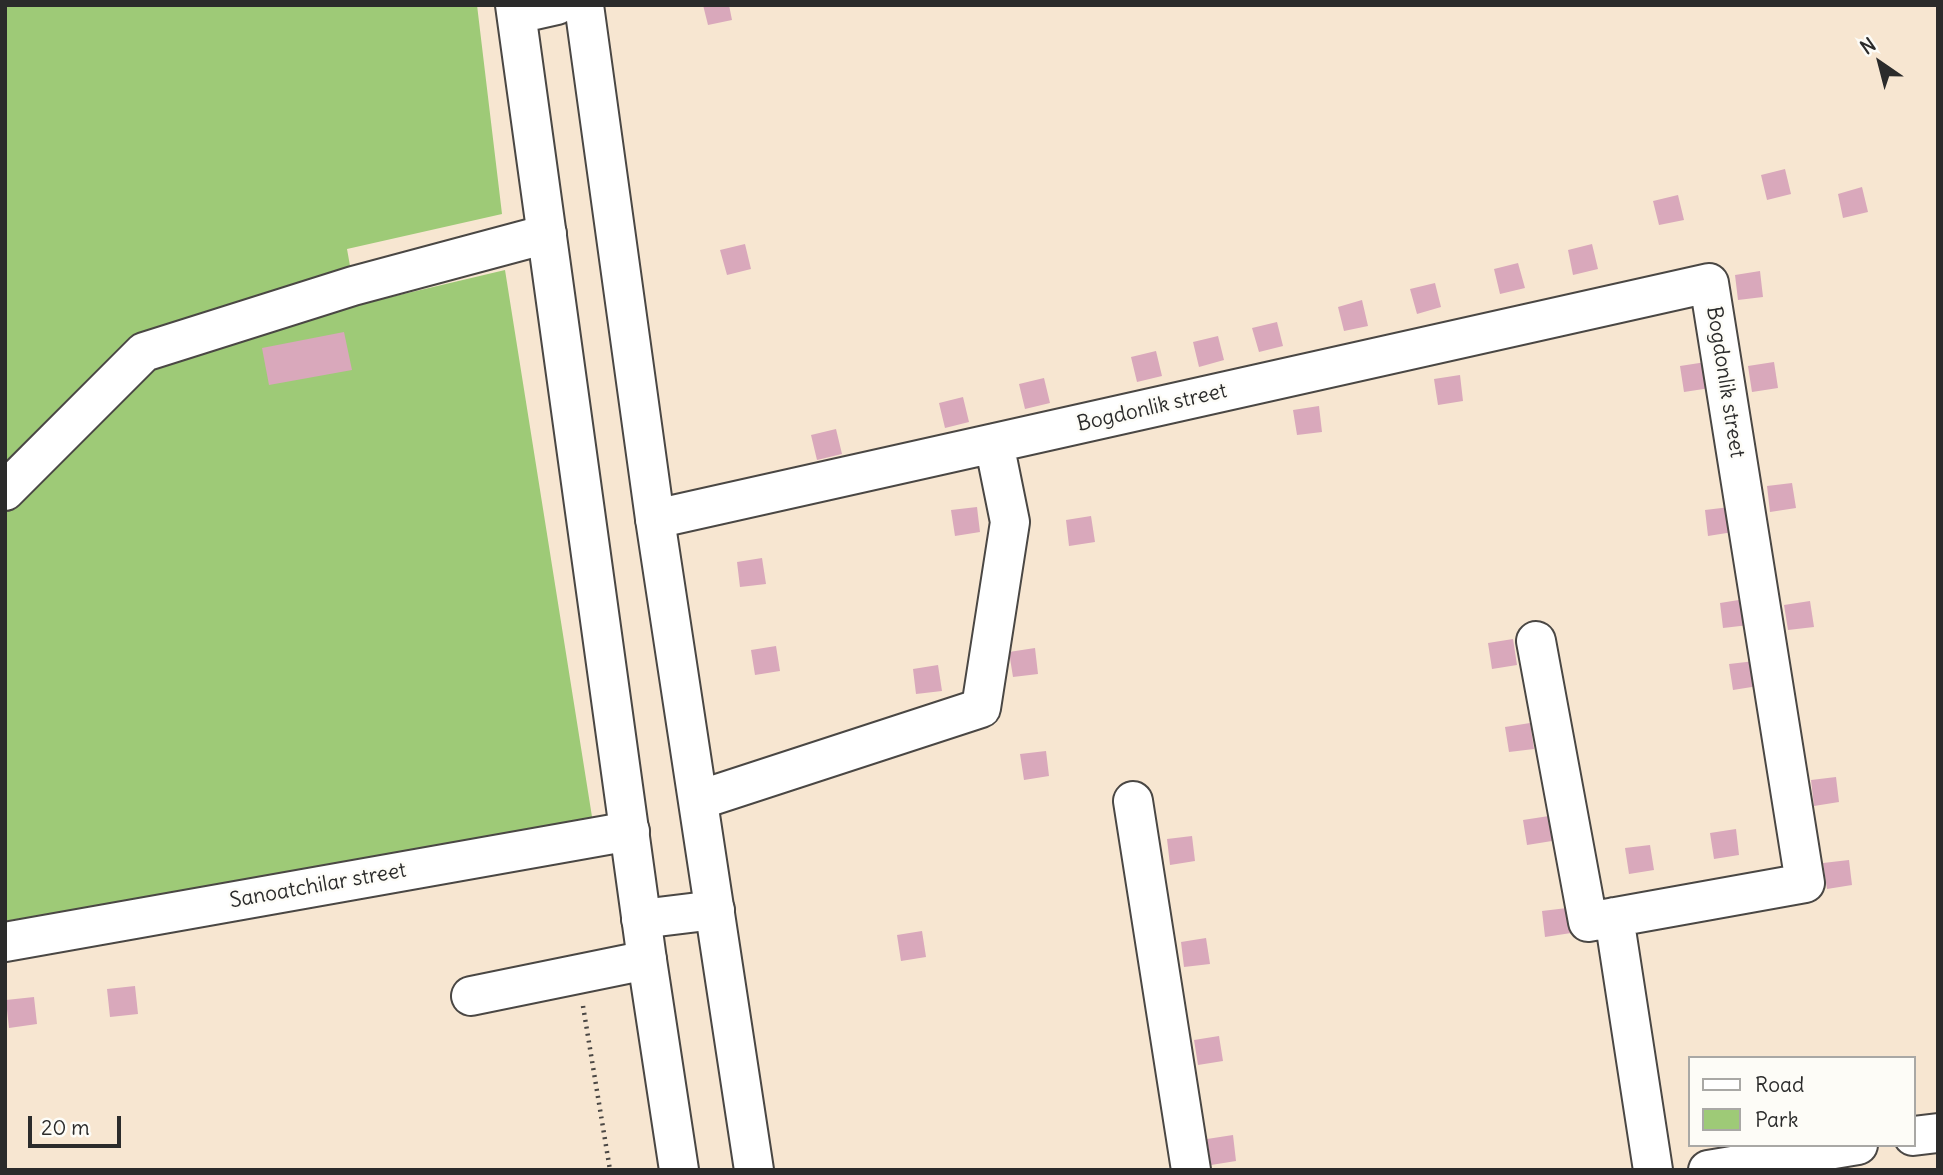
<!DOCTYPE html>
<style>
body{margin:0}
#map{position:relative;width:1943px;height:1175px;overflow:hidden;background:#f7e6d1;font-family:Delius,sans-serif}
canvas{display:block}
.frame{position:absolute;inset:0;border:7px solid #2b2b2b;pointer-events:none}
.legend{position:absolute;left:1688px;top:1056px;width:228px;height:91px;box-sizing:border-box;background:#fdfcf7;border:2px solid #a9a8a5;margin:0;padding:9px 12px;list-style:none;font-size:21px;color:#2b2b2b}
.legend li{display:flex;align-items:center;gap:14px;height:35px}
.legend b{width:35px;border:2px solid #a9a8a5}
.north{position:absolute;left:1845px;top:28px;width:70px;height:70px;-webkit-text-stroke:5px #fdfcf7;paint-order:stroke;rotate:325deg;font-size:19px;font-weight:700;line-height:28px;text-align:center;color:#2b2b2b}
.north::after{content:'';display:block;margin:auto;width:24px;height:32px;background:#2b2b2b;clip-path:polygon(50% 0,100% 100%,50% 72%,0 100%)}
.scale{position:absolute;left:28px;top:1116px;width:93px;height:32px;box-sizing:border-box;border:4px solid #2b2b2b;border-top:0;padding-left:9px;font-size:21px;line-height:24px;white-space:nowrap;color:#2b2b2b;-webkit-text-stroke:5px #fdfcf7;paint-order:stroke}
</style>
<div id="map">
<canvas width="1943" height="1175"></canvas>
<div class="frame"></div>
<ul class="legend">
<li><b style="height:9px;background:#fff"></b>Road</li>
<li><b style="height:19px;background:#9eca77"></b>Park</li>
</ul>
<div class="north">N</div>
<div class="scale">20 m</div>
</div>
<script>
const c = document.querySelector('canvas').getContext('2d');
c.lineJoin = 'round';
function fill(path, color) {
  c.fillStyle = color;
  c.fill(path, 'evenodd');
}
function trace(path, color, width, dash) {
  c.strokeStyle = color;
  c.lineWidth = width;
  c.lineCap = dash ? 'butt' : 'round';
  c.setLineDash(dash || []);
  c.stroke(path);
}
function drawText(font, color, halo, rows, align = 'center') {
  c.font = font + ' Delius,sans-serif';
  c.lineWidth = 5;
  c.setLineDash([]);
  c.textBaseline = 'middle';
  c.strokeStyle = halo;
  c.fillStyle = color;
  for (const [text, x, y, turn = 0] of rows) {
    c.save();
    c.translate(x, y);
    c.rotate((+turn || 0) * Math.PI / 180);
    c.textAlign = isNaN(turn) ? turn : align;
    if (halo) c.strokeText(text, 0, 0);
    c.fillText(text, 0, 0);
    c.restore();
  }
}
const green = new Path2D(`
 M5 5H477L502 214 347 249 357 305 505 270 593 823 451 849 5 921Z`);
const building = new Path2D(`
 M703 5H729L732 20 708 25Z
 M1785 169 1791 194 1767 200 1761 175Z
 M1862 187 1868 212 1843 218 1838 194Z
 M1678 195 1684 220 1659 225 1653 201Z
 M745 244 751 269 727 275 720 250Z
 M1592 244 1598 269 1573 275 1568 250Z
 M1518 263 1525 288 1500 294 1494 269Z
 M1760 271 1763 297 1738 300 1735 275Z
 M1435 283 1441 307 1417 314 1410 289Z
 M1362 300 1368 326 1344 331 1338 307Z
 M1277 322 1283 346 1259 352 1252 328Z
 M344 332 352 370 269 385 262 348Z
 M1218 336 1224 360 1199 367 1193 342Z
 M1156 351 1162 376 1137 382 1131 357Z
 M1706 362 1710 388 1684 392 1680 366Z
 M1774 362 1778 388 1752 392 1748 366Z
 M1460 375 1463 401 1438 405 1434 379Z
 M1044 378 1050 403 1025 409 1019 384Z
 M963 397 969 422 945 428 939 403Z
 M1319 406 1322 432 1297 435 1293 410Z
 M836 429 842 454 817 460 811 435Z
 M1792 483 1796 508 1770 512 1767 486Z
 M977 507 980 532 955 536 951 510Z
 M1730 507 1733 532 1708 536 1705 510Z
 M1091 516 1095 542 1069 546 1066 520Z
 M762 558 766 584 740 587 737 562Z
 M1745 599 1749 625 1723 628 1720 603Z
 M1810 601 1814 627 1788 630 1784 605Z
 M1513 639 1517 665 1492 669 1488 643Z
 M776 646 780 671 755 675 751 650Z
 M1035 648 1038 674 1013 677 1009 652Z
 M1755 661 1758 686 1733 690 1729 664Z
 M938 665 942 691 916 694 913 669Z
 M1530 723 1534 749 1509 752 1505 727Z
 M1046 751 1049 776 1024 780 1020 754Z
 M1836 777 1839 802 1814 806 1811 780Z
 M1549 816 1552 841 1527 845 1523 820Z
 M1736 829 1739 855 1714 859 1710 833Z
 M1192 836 1195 861 1170 865 1167 839Z
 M1650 845 1654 870 1629 874 1625 848Z
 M1849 860 1852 885 1827 889 1823 863Z
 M1567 908 1571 933 1545 937 1542 911Z
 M922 931 926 957 901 961 897 935Z
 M1206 938 1210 964 1184 967 1181 942Z
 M135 986 138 1014 110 1017 107 989Z
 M34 997 37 1024 9 1028 6 1000Z
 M1219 1036 1223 1061 1198 1065 1194 1040Z
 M1233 1135 1236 1161 1211 1165 1207 1139Z`);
const path = new Path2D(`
 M583 1006 610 1170`);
const minor = new Path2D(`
 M5 491 144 352 353 286 547 234
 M655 519 1709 283 1805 883 1588 922 1536 641
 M699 800 981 708 1010 522 994 443
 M1133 801 1191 1170
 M1614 917 1653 1170
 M641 919 715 910
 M5 942 630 831
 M471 996 647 960
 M1913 1136 1938 1133
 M1708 1170 1858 1145`);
const major = new Path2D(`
 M515 5 647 960 679 1170
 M584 5 655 519 754 1170
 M517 14 557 5`);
const streetNames = [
 ["Bogdonlik street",1725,382,81],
 ["Bogdonlik street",1152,408,-13],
 ["Sanoatchilar street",318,886,-10]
];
fill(green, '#9eca77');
fill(building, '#d9a8bb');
trace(minor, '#4a4744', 42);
trace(major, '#4a4744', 42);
trace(path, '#4a4744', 4.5, [2, 5]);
trace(minor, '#fff', 38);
trace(major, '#fff', 38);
drawText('21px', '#2b2b2b', '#fdfcf7', streetNames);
</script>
